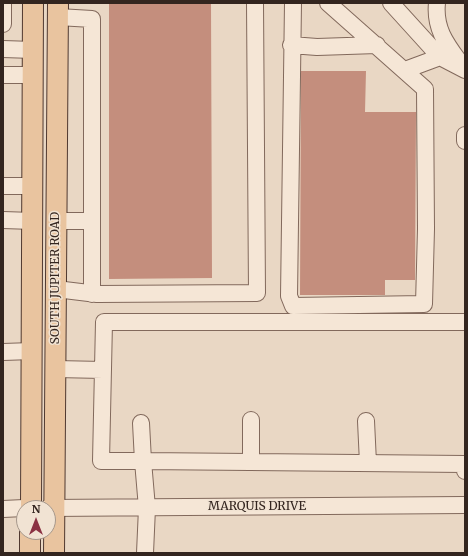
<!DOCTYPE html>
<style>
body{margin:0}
#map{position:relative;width:468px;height:556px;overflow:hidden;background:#e9d7c4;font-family:Merriweather,serif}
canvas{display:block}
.frame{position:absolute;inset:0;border:4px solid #33251f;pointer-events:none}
.north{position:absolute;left:16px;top:500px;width:40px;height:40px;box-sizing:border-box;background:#f1e3d3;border:1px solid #a5978b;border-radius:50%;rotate:0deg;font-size:11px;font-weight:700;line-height:16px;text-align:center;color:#33251f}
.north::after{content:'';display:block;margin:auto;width:14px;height:18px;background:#8b3243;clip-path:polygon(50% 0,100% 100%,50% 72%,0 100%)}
</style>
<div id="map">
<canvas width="468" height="556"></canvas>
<div class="frame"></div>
<div class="north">N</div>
</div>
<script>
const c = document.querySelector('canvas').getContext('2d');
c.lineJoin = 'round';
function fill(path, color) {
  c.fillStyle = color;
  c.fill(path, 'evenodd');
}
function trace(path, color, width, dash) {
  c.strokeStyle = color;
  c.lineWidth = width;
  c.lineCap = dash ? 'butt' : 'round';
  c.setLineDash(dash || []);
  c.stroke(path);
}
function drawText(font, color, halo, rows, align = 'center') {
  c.font = font + ' Merriweather,serif';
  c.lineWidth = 3;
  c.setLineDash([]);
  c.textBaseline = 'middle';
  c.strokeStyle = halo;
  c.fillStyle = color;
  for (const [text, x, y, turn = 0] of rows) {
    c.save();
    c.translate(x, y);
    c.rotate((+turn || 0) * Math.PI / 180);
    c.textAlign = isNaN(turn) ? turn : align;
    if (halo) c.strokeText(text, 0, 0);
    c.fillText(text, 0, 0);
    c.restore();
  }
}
const building = new Path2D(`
 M109 3H211L212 278 109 279Z
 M301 71H366L365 112H416L415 280H385V295H300Z`);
const minor = new Path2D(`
 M293 3 289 296 293 306 424 304 426 229 425 89 328 3
 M391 3 440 57 465 70
 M437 3C434 31 449 47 464 68
 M58 17 92 19V294
 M3 24V3
 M291 45 317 47 377 45
 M3 49 33 50
 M405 70 440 57
 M3 75H33
 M465 135V141
 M3 186H33
 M3 220 33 221
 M57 221H92
 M56 289 97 294 257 293 255 3
 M3 352 32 351
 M56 369 103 370
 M251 420V462
 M366 421 368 463
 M141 423 143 461H101L104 322H465
 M48 508 465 505
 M3 509 24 508
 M145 553 147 508 143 461 465 464V471`);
const major = new Path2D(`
 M31 508 33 3
 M30 553V532
 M54 553 58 3`);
const streetNames = [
 ["SOUTH JUPITER ROAD",56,278,-90],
 ["MARQUIS DRIVE",257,507]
];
fill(building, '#c48e7d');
trace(minor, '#82695c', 18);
trace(major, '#503930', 22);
trace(minor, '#f5e6d6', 16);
trace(major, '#e9c49f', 20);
drawText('12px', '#33251f', '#f1e3d3', streetNames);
</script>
